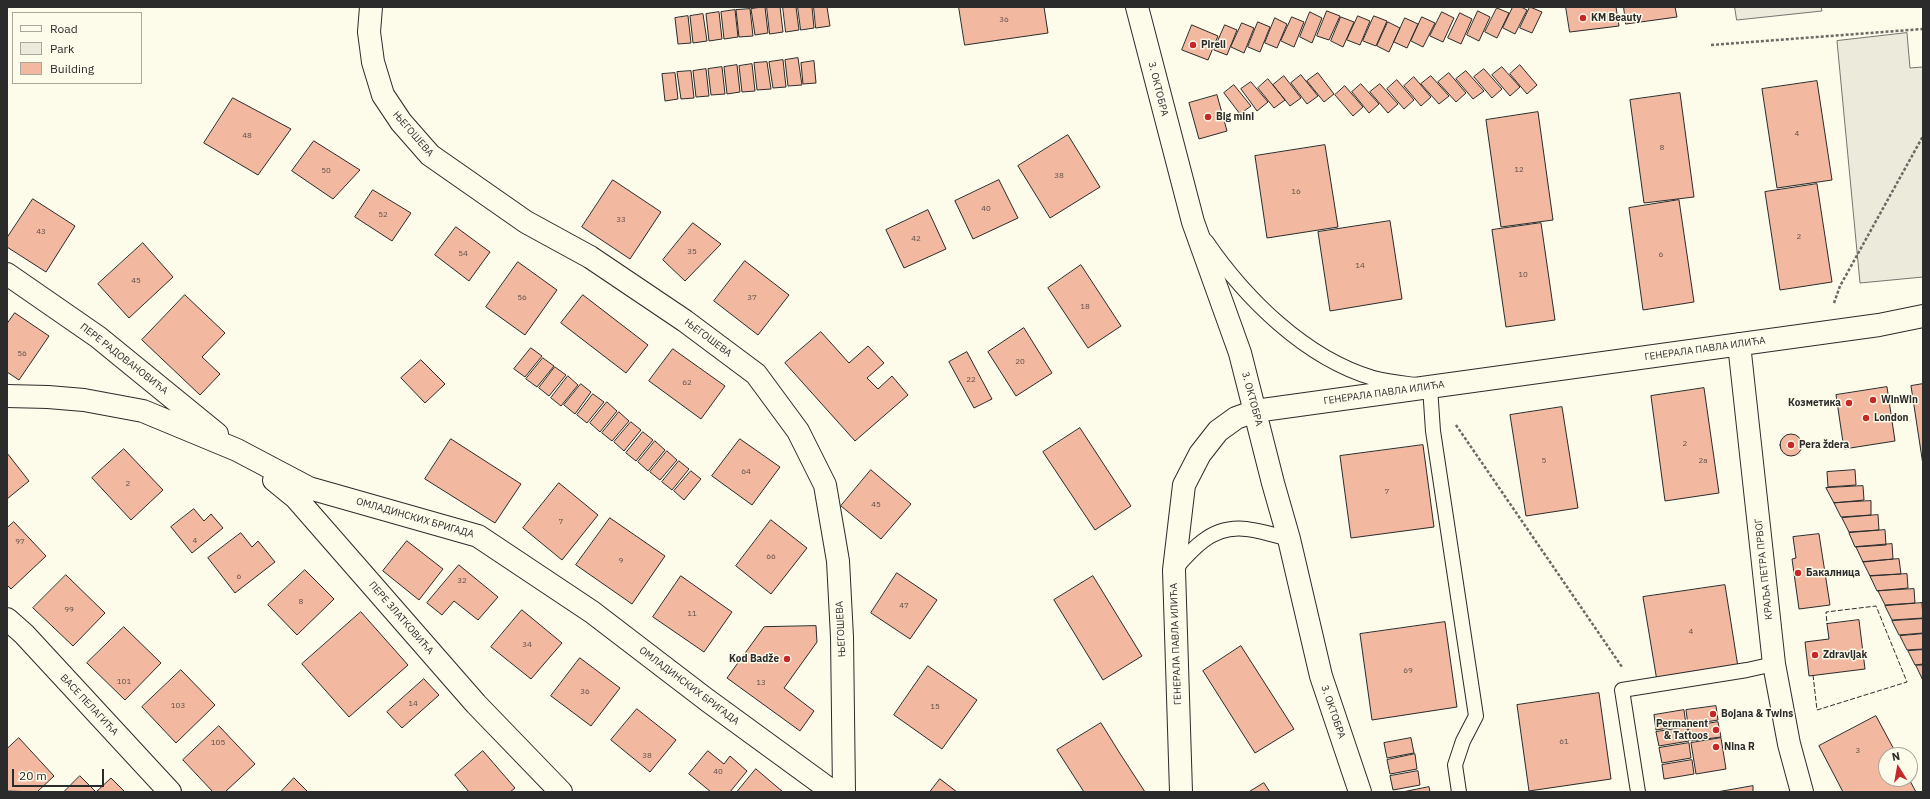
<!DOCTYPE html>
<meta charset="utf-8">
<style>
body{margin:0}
#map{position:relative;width:1930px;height:799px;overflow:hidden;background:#fdfbea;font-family:"IBM Plex Sans",sans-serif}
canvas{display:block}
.frame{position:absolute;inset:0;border:8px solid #2b2b2b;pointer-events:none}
.legend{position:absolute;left:12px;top:12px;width:130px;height:72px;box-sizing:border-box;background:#fdfbea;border:1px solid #a9a89e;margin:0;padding:5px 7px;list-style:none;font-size:12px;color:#2b2b2b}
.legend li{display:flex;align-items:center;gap:8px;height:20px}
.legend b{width:20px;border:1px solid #a9a89e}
.north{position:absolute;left:1878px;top:747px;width:40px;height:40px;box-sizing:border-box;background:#fdfbea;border:1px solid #a9a89e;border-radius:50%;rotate:349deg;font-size:11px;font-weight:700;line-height:16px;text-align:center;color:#2b2b2b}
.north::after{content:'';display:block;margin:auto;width:14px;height:18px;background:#c62828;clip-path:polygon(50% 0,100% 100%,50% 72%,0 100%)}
.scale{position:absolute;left:12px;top:769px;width:92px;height:18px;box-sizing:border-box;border:2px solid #2b2b2b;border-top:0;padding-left:5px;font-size:12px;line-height:14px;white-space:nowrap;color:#2b2b2b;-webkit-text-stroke:3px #fdfbea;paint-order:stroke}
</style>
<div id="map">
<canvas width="1930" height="799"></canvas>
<div class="frame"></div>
<ul class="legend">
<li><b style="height:5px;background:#fdfbea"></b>Road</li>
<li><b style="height:11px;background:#ecebdb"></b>Park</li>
<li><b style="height:11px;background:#f2b8a0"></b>Building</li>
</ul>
<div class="north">N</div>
<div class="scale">20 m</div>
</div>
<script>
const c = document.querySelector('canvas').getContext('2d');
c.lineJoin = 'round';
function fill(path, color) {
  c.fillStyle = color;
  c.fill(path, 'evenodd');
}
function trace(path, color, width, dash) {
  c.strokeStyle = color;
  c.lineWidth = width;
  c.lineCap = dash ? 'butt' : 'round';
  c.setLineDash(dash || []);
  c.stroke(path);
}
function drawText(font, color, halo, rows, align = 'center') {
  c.font = font + ' "IBM Plex Sans",sans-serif';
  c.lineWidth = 3;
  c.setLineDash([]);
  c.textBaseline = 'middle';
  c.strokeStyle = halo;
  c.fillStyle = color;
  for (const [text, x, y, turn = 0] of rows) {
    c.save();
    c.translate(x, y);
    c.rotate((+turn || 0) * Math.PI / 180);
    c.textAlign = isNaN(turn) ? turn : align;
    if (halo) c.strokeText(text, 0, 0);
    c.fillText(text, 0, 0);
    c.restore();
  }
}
const green = new Path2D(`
 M1735 7H1821L1822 11 1737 20Z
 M1907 33 1910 68 1923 67V277L1860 283 1837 41Z`);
const building = new Path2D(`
 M765 7 768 33 755 35 751 9Z
 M767 7H780L783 32 770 34Z
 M783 7H796L799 30 786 32Z
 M798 7H812L814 28 801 30Z
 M814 7H827L830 26 816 28Z
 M959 7H1044L1048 33 965 45Z
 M1513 7H1521L1527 10 1515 34 1503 28Z
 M1530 7 1542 12 1532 33 1520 28Z
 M1566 7H1616L1619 26 1570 32Z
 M1624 7H1675L1677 17 1626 24Z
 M1497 8 1509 13 1497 38 1485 32Z
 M750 9 753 36 739 37 736 10Z
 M735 10 738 37 724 39 721 12Z
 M1327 11 1340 16 1329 40 1317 36Z
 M1478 11 1490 17 1479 41 1467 35Z
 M719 12 722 39 709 41 706 14Z
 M1310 12 1322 18 1312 43 1300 37Z
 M1442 12 1454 18 1443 42 1430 36Z
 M1460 13 1472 19 1461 44 1448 38Z
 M703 14 707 41 693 43 690 16Z
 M688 16 691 43 678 44 675 18Z
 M1358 16 1370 21 1360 45 1347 40Z
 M1374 16 1387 21 1376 46 1363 41Z
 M1292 17 1304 22 1294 47 1281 41Z
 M1341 17 1354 22 1343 47 1331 41Z
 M1422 17 1435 23 1423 47 1411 41Z
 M1275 18 1287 24 1277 48 1265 43Z
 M1405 18 1418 24 1407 48 1394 42Z
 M1258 22 1270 27 1260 52 1248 47Z
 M1388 22 1400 28 1389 52 1377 46Z
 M1242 23 1254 28 1244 53 1231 47Z
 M1192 25 1218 36 1208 60 1182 50Z
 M1225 25 1237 30 1227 55 1214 50Z
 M798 58 802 85 788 86 785 60Z
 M783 60 786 87 773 88 769 62Z
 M814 61 816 83 803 84 801 63Z
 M767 62 771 89 757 90 754 63Z
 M752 64 755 91 742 92 739 66Z
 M737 65 740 92 727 94 724 67Z
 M1520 65 1537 85 1527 94 1510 74Z
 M722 67 725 94 711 95 708 69Z
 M1502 67 1520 87 1510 96 1492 75Z
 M706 69 709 96 696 97 693 71Z
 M1484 69 1502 89 1492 98 1474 77Z
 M691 71 694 98 681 99 677 72Z
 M1466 71 1484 91 1473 99 1456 79Z
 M675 73 678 99 665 101 662 74Z
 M1318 73 1334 94 1324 102 1307 81Z
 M1449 73 1466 93 1456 102 1438 82Z
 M1301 75 1318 96 1307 104 1291 83Z
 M1284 76 1301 98 1290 106 1273 85Z
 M1431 76 1449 96 1439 104 1421 84Z
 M1414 77 1431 97 1421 106 1404 86Z
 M1268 79 1285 100 1274 108 1258 88Z
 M1397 80 1414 100 1404 109 1387 89Z
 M1817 81 1832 180 1777 188 1762 89Z
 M1251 82 1268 102 1257 111 1241 89Z
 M1361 84 1379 104 1369 113 1352 92Z
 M1380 84 1398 104 1388 113 1370 92Z
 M1234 85 1251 106 1240 114 1224 93Z
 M1345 86 1363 107 1353 116 1335 95Z
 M1680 93 1694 197 1644 203 1630 100Z
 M1217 95 1227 131 1199 139 1189 103Z
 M233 98 291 129 258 175 204 143Z
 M1538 112 1553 220 1501 227 1486 120Z
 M1068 135 1100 187 1050 218 1018 166Z
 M314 141 360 170 333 199 292 171Z
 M1325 145 1338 227 1267 238 1255 156Z
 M613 180 661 212 630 259 582 227Z
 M999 180 1018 218 973 239 955 201Z
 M1817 184 1832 282 1780 290 1765 192Z
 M373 190 411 213 392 241 355 217Z
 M33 199 75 226 46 272 7 247V238Z
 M1679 200 1694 302 1643 310 1629 208Z
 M928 210 946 249 904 268 886 230Z
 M1390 221 1402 299 1330 311 1318 232Z
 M693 223 721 244 685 281 663 260Z
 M1541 223 1555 320 1506 327 1492 230Z
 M456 227 490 252 469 281 435 255Z
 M143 243 173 277 129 318 98 284Z
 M745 261 789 295 758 335 714 301Z
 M518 262 557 290 525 335 486 307Z
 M1081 265 1121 326 1088 348 1048 288Z
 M185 295 225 333 202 357 220 374 200 395 142 340Z
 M583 295 648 345 626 373 561 323Z
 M15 313 49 336 19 380 7 372V324Z
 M1024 328 1052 373 1016 396 988 352Z
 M821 332 849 363 868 346 884 363 867 378 878 389 892 376 908 395 855 441 785 363Z
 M531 348 542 356 525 377 514 369Z
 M673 349 725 386 701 419 649 381Z
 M967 352 992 399 974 408 949 362Z
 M543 358 554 366 537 387 526 379Z
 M421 360 445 384 425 403 401 378Z
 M555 367 566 375 549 396 539 388Z
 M568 376 578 385 561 406 551 398Z
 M581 384 591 392 575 414 564 405Z
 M1923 384V465L1911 386Z
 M1887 387 1895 441 1844 449 1836 395Z
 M1704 388 1719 493 1665 501 1651 396Z
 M593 394 604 402 587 423 577 415Z
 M607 402 617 411 600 432 590 423Z
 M1562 407 1578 508 1526 516 1510 415Z
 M619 412 629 421 612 441 602 433Z
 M631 422 641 430 624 451 614 442Z
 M1080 428 1131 506 1095 530 1043 452Z
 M643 432 653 440 636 461 626 453Z
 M1780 445a11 11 0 1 1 22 0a11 11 0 1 1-22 0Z
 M451 439 521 484 495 523 425 479Z
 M740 439 780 467 752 505 712 476Z
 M655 441 665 450 648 471 638 462Z
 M1423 445 1434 527 1351 538 1340 456Z
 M124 449 163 490 131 520 92 478Z
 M667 451 677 460 660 480 650 472Z
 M7 453 29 481 7 499Z
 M679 461 689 469 672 490 662 482Z
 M871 470 911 504 881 539 841 506Z
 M1855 470 1856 485 1828 487 1827 472Z
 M691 471 701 479 684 500 674 491Z
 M559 483 598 515 562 560 523 528Z
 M1863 486 1864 500 1834 503 1826 488Z
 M1871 501V515L1841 517 1834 503Z
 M194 509 204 521 211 514 223 528 192 553 171 527Z
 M1878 515 1879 530 1849 532 1842 518Z
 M610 518 665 556 632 604 576 565Z
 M771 520 807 548 771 594 736 566Z
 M14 522 46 556 11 589 7 585V528Z
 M1885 530 1886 545 1855 547 1849 533Z
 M241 533 252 547 258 541 275 562 235 593 208 558Z
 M1819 534 1830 605 1799 609 1792 559 1796 558 1793 537Z
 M407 541 443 569 419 600 383 571Z
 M1892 544 1893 559 1863 562 1856 547Z
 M1899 559 1901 574 1870 576 1863 562Z
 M459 565 498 597 478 620 454 601 442 615 427 603Z
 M305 570 334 599 297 635 268 605Z
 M897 573 937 600 910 639 871 613Z
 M1907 574 1908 588 1877 591 1870 576Z
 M66 575 105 613 73 646 33 608Z
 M681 576 732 612 704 652 653 617Z
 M1093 576 1142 656 1103 680 1054 600Z
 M1725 585 1738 667 1657 681 1643 597Z
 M1914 589 1915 603 1885 605 1878 591Z
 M1922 603 1923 618 1892 620 1885 606Z
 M522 610 562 643 531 679 491 647Z
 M361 612 408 665 349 717 302 664Z
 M1923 619V633L1899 635 1892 621Z
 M1859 620 1865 669 1809 676 1805 642 1829 639 1827 624Z
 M1445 622 1457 707 1372 720 1360 634Z
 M816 626 817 642 784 688 814 711 800 731 727 678 764 627Z
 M124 627 161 663 125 700 87 663Z
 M1923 634V649L1907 650 1900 636Z
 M1241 646 1294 729 1255 753 1203 671Z
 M1923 650V664L1915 665 1908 651Z
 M580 658 620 688 591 726 551 696Z
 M1916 665H1923V680Z
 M928 666 977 700 942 749 894 715Z
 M181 670 215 705 176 743 142 707Z
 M424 679 439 695 402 728 387 712Z
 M1599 693 1611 779 1529 791 1517 705Z
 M1716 706 1718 720 1688 725 1686 710Z
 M637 709 676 740 650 772 611 740Z
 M1684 710 1686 725 1656 730 1654 715Z
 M1876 716 1897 755H1886V779H1909L1916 792H1843L1819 746Z
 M1718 722 1721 737 1691 741 1688 727Z
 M1101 723 1119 752 1145 792H1084L1057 750Z
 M219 726 255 764 225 792H213L183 760Z
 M1687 727 1689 741 1659 746 1656 732Z
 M19 738 54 776 37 792 7 791V749Z
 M1411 738 1414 753 1387 758 1384 743Z
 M1721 738 1726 769 1696 774 1691 743Z
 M1689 743 1691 758 1662 763 1659 748Z
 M483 751 515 788 510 792H469L455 775Z
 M708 751 724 764 730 756 747 771 730 792H711L689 774Z
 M1415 754 1417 769 1390 774 1387 760Z
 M1692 760 1694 774 1664 779 1662 765Z
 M756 769 783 792H737Z
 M1418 771 1420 785 1393 790 1390 776Z
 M80 776 96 792 111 778 125 792H64Z
 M294 778 308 792H281Z
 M940 779 957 792H930Z
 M1264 783 1270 792H1249Z
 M1753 786V792H1717Z
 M1429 787 1430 792H1403Z`);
const path = new Path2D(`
 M1711 45 1923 29
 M1834 303 1840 286 1923 136
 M1456 425 1622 667`);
const service = new Path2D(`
 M1206 241C1245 298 1305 358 1373 378 1391 383 1412 384 1430 387L1433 431 1476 716 1463 741 1455 765 1459 792
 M1174 570C1183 560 1192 549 1203 541 1231 519 1258 531 1289 539
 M1638 792 1622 690 1747 670 1774 664`);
const minor = new Path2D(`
 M371 7 369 32 373 62 383 95 401 122 430 155 526 222 590 257 685 321 756 374 798 431 825 485 838 561 842 637 844 792
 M1137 7 1193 222 1240 353 1273 483 1289 539 1321 676 1360 792
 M7 274 98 337 217 434
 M1739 344 1774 664 1789 744 1802 792
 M7 396 48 397 84 400 143 411 237 450 309 488 478 536 592 612 707 700 833 792
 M274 480 296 498 476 704 561 792
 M7 619 24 634 170 792
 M1181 792 1174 570 1184 485 1200 454 1218 431 1236 418 1255 411 1879 325 1923 316`);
const fence = new Path2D(`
 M1813 675 1817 710 1907 682 1876 606 1826 612 1827 624`);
const markers = [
 [1583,18,4,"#c62828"],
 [1193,45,4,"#c62828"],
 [1208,117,4,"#c62828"],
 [1873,400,4,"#c62828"],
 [1849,403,4,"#c62828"],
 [1866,418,4,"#c62828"],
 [1791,445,4,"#c62828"],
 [1798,573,4,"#c62828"],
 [1815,655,4,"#c62828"],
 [787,659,4,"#c62828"],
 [1713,714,4,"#c62828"],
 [1716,730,4,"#c62828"],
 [1716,747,4,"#c62828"]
];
const numberNames = [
 ["36",1004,20],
 ["4",1797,134],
 ["48",247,136],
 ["8",1662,148],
 ["12",1519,170],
 ["50",326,171],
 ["38",1059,176],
 ["16",1296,192],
 ["40",986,209],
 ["52",383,215],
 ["33",621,220],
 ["43",41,232],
 ["2",1799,237],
 ["42",916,239],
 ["35",692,252],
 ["54",463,254],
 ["6",1661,255],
 ["14",1360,266],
 ["10",1523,275],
 ["45",136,281],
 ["56",522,298],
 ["37",752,298],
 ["18",1085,307],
 ["56",22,354],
 ["20",1020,362],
 ["22",971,380],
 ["62",687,383],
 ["2",1685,444],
 ["5",1544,461],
 ["2a",1703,461],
 ["64",746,472],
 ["2",128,484],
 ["7",1387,492],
 ["45",876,505],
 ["7",561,522],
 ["4",195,541],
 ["97",20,542],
 ["66",771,557],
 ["9",621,561],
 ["6",239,577],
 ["32",462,581],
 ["8",301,602],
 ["47",904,606],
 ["99",69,610],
 ["11",692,614],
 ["4",1691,632],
 ["34",527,645],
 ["69",1408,671],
 ["101",124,682],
 ["13",761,683],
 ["36",585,692],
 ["14",413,704],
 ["103",178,706],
 ["15",935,707],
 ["61",1564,742],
 ["105",218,743],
 ["3",1858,751],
 ["38",647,756],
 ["40",718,772]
];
const poiNames = [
 ["KM Beauty",1591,18],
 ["Pireli",1201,45],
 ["Big mini",1216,117],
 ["WinWin",1881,400],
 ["Козметика",1841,403,"right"],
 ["London",1874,418],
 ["Pera ždera",1799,445],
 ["Бакалница",1806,573],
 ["Zdravljak",1823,655],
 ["Kod Badže",779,659,"right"],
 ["Bojana & Twins",1721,714],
 ["Permanent",1708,724,"right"],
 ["& Tattoos",1708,736,"right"],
 ["Nina R",1724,747]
];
const streetNames = [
 ["3. ОКТОБРА",1158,89,76],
 ["ЊЕГОШЕВА",413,134,49],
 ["ЊЕГОШЕВА",708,338,37],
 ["ГЕНЕРАЛА ПАВЛА ИЛИЋА",1705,349,-8],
 ["ПЕРЕ РАДОВАНОВИЋА",124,359,38],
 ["ГЕНЕРАЛА ПАВЛА ИЛИЋА",1384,393,-8],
 ["3. ОКТОБРА",1252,399,75],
 ["ОМЛАДИНСКИХ БРИГАДА",415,518,16],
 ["КРАЉА ПЕТРА ПРВОГ",1764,569,-96],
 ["ПЕРЕ ЗЛАТКОВИЋА",401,618,49],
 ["ЊЕГОШЕВА",841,629,-93],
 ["ГЕНЕРАЛА ПАВЛА ИЛИЋА",1176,644,-92],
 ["ОМЛАДИНСКИХ БРИГАДА",689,686,37],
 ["ВАСЕ ПЕЛАГИЋА",89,705,47],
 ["3. ОКТОБРА",1333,712,71]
];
fill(green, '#ecebdb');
trace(green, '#74746e', 1);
fill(building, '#f2b8a0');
trace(building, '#2b2b2b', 1);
trace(service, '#2b2b2b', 16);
trace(minor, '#2b2b2b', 24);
trace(path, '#6a6964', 2.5, [3, 2]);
trace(service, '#fdfbea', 14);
trace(minor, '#fdfbea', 22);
trace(fence, '#2b2b2b', 1, [5, 2]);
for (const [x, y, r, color] of markers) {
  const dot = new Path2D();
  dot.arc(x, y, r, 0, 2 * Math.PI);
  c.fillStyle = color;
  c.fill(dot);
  trace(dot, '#fdfbea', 1.5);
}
drawText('8px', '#5d4e48', null, numberNames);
drawText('bold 10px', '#2b2b2b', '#fdfbea', poiNames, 'left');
drawText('10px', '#2b2b2b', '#fdfbea', streetNames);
</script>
